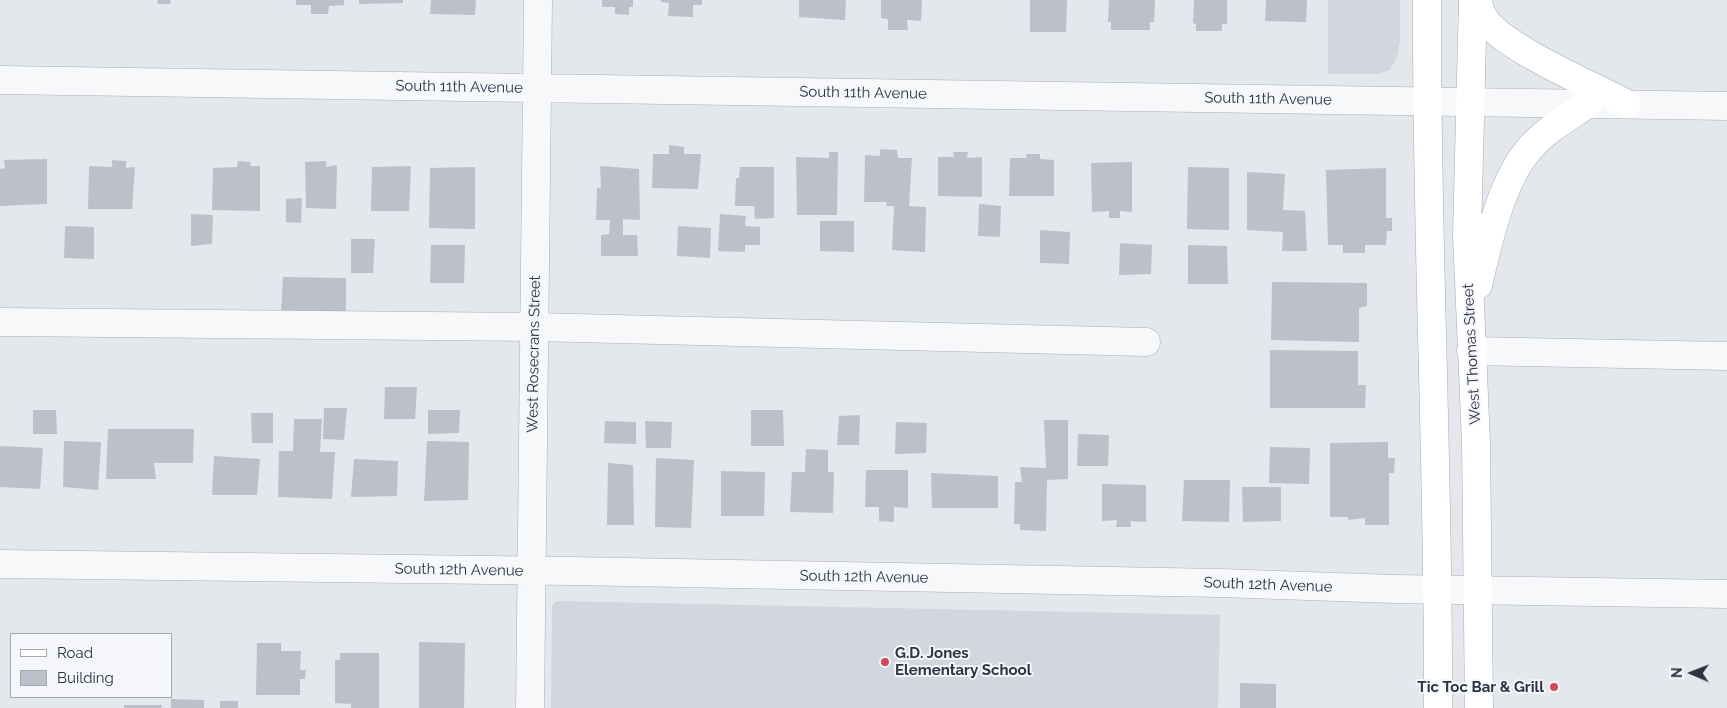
<!DOCTYPE html>
<style>
body{margin:0}
#map{position:relative;width:1727px;height:708px;overflow:hidden;background:#e4e7ec;font-family:Raleway,sans-serif}
canvas{display:block}
.legend{position:absolute;left:10px;top:633px;width:162px;height:65px;box-sizing:border-box;background:#f4f6f9;border:1px solid #a4a8b1;margin:0;padding:6px 9px;list-style:none;font-size:15px;color:#2b3445}
.legend li{display:flex;align-items:center;gap:10px;height:25px}
.legend b{width:25px;border:1px solid #a4a8b1}
.north{position:absolute;left:1667px;top:648px;width:50px;height:50px;-webkit-text-stroke:4px #f4f6f9;paint-order:stroke;rotate:271deg;font-size:14px;font-weight:700;line-height:20px;text-align:center;color:#2b3445}
.north::after{content:'';display:block;margin:auto;width:18px;height:22px;background:#2b3445;clip-path:polygon(50% 0,100% 100%,50% 72%,0 100%)}
</style>
<div id="map">
<canvas width="1727" height="708"></canvas>
<ul class="legend">
<li><b style="height:6px;background:#fff"></b>Road</li>
<li><b style="height:14px;background:#bbc0ca"></b>Building</li>
</ul>
<div class="north">N</div>
</div>
<script>
const c = document.querySelector('canvas').getContext('2d');
c.lineJoin = 'round';
function fill(path, color) {
  c.fillStyle = color;
  c.fill(path, 'evenodd');
}
function trace(path, color, width, dash) {
  c.strokeStyle = color;
  c.lineWidth = width;
  c.lineCap = dash ? 'butt' : 'round';
  c.setLineDash(dash || []);
  c.stroke(path);
}
function drawText(font, color, halo, rows, align = 'center') {
  c.font = font + ' Raleway,sans-serif';
  c.lineWidth = 4;
  c.setLineDash([]);
  c.textBaseline = 'middle';
  c.strokeStyle = halo;
  c.fillStyle = color;
  for (const [text, x, y, turn = 0] of rows) {
    c.save();
    c.translate(x, y);
    c.rotate((+turn || 0) * Math.PI / 180);
    c.textAlign = isNaN(turn) ? turn : align;
    if (halo) c.strokeText(text, 0, 0);
    c.fillText(text, 0, 0);
    c.restore();
  }
}
const built = new Path2D(`
 M1328 0H1400V41L1397 57 1390 70 1378 74H1328Z
 M556 601 1220 615 1218 708H551L552 606Z`);
const building = new Path2D(`
 M157 0H171L170 4H158Z
 M296 0H344V5L329 6 328 14H311V5H296Z
 M359 0H403V3L359 4Z
 M431 0H476L475 15 430 14Z
 M602 0H633V7H629V15L615 14V7H602Z
 M661 0H702V5H693V17L668 16 669 3 661 2Z
 M799 0H846L845 20 799 17Z
 M881 0H922L921 21 907 20 908 30H888V19L881 18Z
 M1030 0H1067L1066 32H1030Z
 M1109 0H1155L1154 22H1150V30H1111V22H1108Z
 M1194 0H1227V24H1222V31H1196V24L1193 23Z
 M1266 0H1307L1306 22 1265 21Z
 M669 145 684 147V154H701L698 189 652 188 653 154H669Z
 M880 149 897 150 898 158H912L909 206 926 207 925 252 892 250 894 206H886L887 202H864L865 155 880 156Z
 M829 152H838L837 215H797L796 157 829 158Z
 M953 152H968L967 158 982 157V197L938 196V157H954Z
 M1026 154H1040V159L1054 160V196H1009L1010 158H1027Z
 M47 159V204L0 206V169L5 168 4 160Z
 M112 160 126 161V168L135 167 132 209H88L89 166 112 167Z
 M238 161 251 162 250 166H260V211L212 210 213 168 237 167Z
 M326 161V167L337 165 336 209 306 208 305 162Z
 M1132 162V212L1120 211V218H1109V211L1092 212 1091 163Z
 M411 166 409 211H371L372 167Z
 M600 166 639 169 640 220 623 219V235H637L638 256H601V235L609 234 610 220H596L597 188H601Z
 M475 167V229L429 228 430 168Z
 M740 167H774V218L755 219 754 206H735L736 178H739Z
 M1188 167 1229 168V230L1187 229Z
 M1386 168V218H1392V231H1387L1386 245H1365V253H1343V245H1328L1326 170Z
 M1247 172 1285 174 1283 210 1305 211 1307 251H1282L1283 232 1247 230Z
 M302 198 301 223 286 222V199Z
 M979 204 1001 206 1000 237 978 236Z
 M191 214 213 215 212 244 191 246Z
 M720 214 746 216 745 226 760 227V245H745V252L718 251Z
 M820 221H854V252L820 251Z
 M65 226 94 227V259L64 258Z
 M678 226 711 228 710 258 677 256Z
 M1040 230 1070 232 1069 264 1040 263Z
 M351 239H375L373 273H351Z
 M1120 243 1152 245 1151 274 1119 275Z
 M431 245H465L464 283H430Z
 M1188 245 1227 246 1228 284H1188Z
 M283 277 346 278V315L281 313Z
 M1272 282 1367 283V306L1359 308V342L1271 340Z
 M1270 350 1358 351V385H1366L1365 408H1270Z
 M385 387H417L415 419H384Z
 M324 408H347L344 440 323 439Z
 M33 410H56L57 434H33Z
 M428 410H460L459 433 428 434Z
 M751 410H783L784 446H751Z
 M251 413H273V443H252Z
 M860 415 859 445H837L839 416Z
 M294 419H322L320 452H335L332 499 278 497 279 451H293Z
 M1044 420H1068V479L1047 480 1046 531 1020 530V524H1014L1015 482H1022L1020 467 1046 468Z
 M605 421 636 422V444L604 443Z
 M645 421 672 422 671 448H646Z
 M896 422 927 423 926 453 895 454Z
 M108 429H194L193 463H154L156 479H106Z
 M1078 434 1109 435 1108 466H1077Z
 M64 441 101 442 98 490 63 487Z
 M427 441 469 442 468 500 424 501Z
 M1388 442V458H1395L1394 473H1389V525H1365V518L1348 520V517H1330V443Z
 M0 446 43 448 40 489 0 487Z
 M1270 447 1310 448 1309 484 1269 483Z
 M806 449 828 450V472H834L833 513 790 512 792 472H805Z
 M214 456 260 459 257 495H212Z
 M656 458 694 460 691 528 655 527Z
 M354 459 398 461 397 496 351 497Z
 M608 463 633 465 634 525H607Z
 M866 470H908V508L894 507V522L879 521V507H865Z
 M721 471 765 472 764 516H721Z
 M931 473 998 476V508H932Z
 M1184 480H1230L1229 522 1182 521Z
 M1102 484 1146 485V522L1130 521 1131 527H1116L1117 520 1102 521Z
 M1242 487H1281V521L1243 522Z
 M419 642 465 643 464 708H419Z
 M257 643H281V651H301L300 670H306L305 679H300V695H256Z
 M340 653H379V708H351V704L335 703V660H340Z
 M1240 683 1276 684V708H1240Z
 M171 699 204 700V708H171Z
 M220 701H238V708H220Z
 M124 705H162L161 708H124Z`);
const minor = new Path2D(`
 M0 80 1727 106
 M0 322 535 327 1146 342
 M1471 351 1727 356
 M0 564 571 571 1220 583 1394 589 1727 594
 M530 708 538 0`);
const major = new Path2D(`
 M1427 0C1426 236 1439 472 1438 708
 M1473 0 1467 235 1476 442 1479 708
 M1477 0C1479 6 1481 13 1484 18 1501 47 1594 86 1627 104
 M1478 285C1488 243 1501 180 1531 147 1547 129 1569 117 1589 103`);
const markers = [
 [885,662,5,"#d1495b"],
 [1554,687,5,"#d1495b"]
];
const streetNames = [
 ["South 11th Avenue",459,87,1],
 ["South 11th Avenue",863,93,1],
 ["South 11th Avenue",1268,99,1],
 ["West Rosecrans Street",534,354,-89],
 ["West Thomas Street",1472,354,-93],
 ["South 12th Avenue",459,570,1],
 ["South 12th Avenue",864,577,1],
 ["South 12th Avenue",1268,585,2]
];
const poiNames = [
 ["G.D. Jones",895,653],
 ["Elementary School",895,670],
 ["Tic Toc Bar & Grill",1544,687,"right"]
];
fill(built, '#d2d6de');
fill(building, '#bbc0ca');
trace(minor, '#a9aeb7', 29);
trace(major, '#a3abb8', 29);
trace(minor, '#f7f8fa', 28);
trace(major, '#fff', 28);
for (const [x, y, r, color] of markers) {
  const dot = new Path2D();
  dot.arc(x, y, r, 0, 2 * Math.PI);
  c.fillStyle = color;
  c.fill(dot);
  trace(dot, '#f4f6f9', 2);
}
drawText('15px', '#2b3445', '#f4f6f9', streetNames);
drawText('bold 15px', '#2b3445', '#f4f6f9', poiNames, 'left');
</script>
